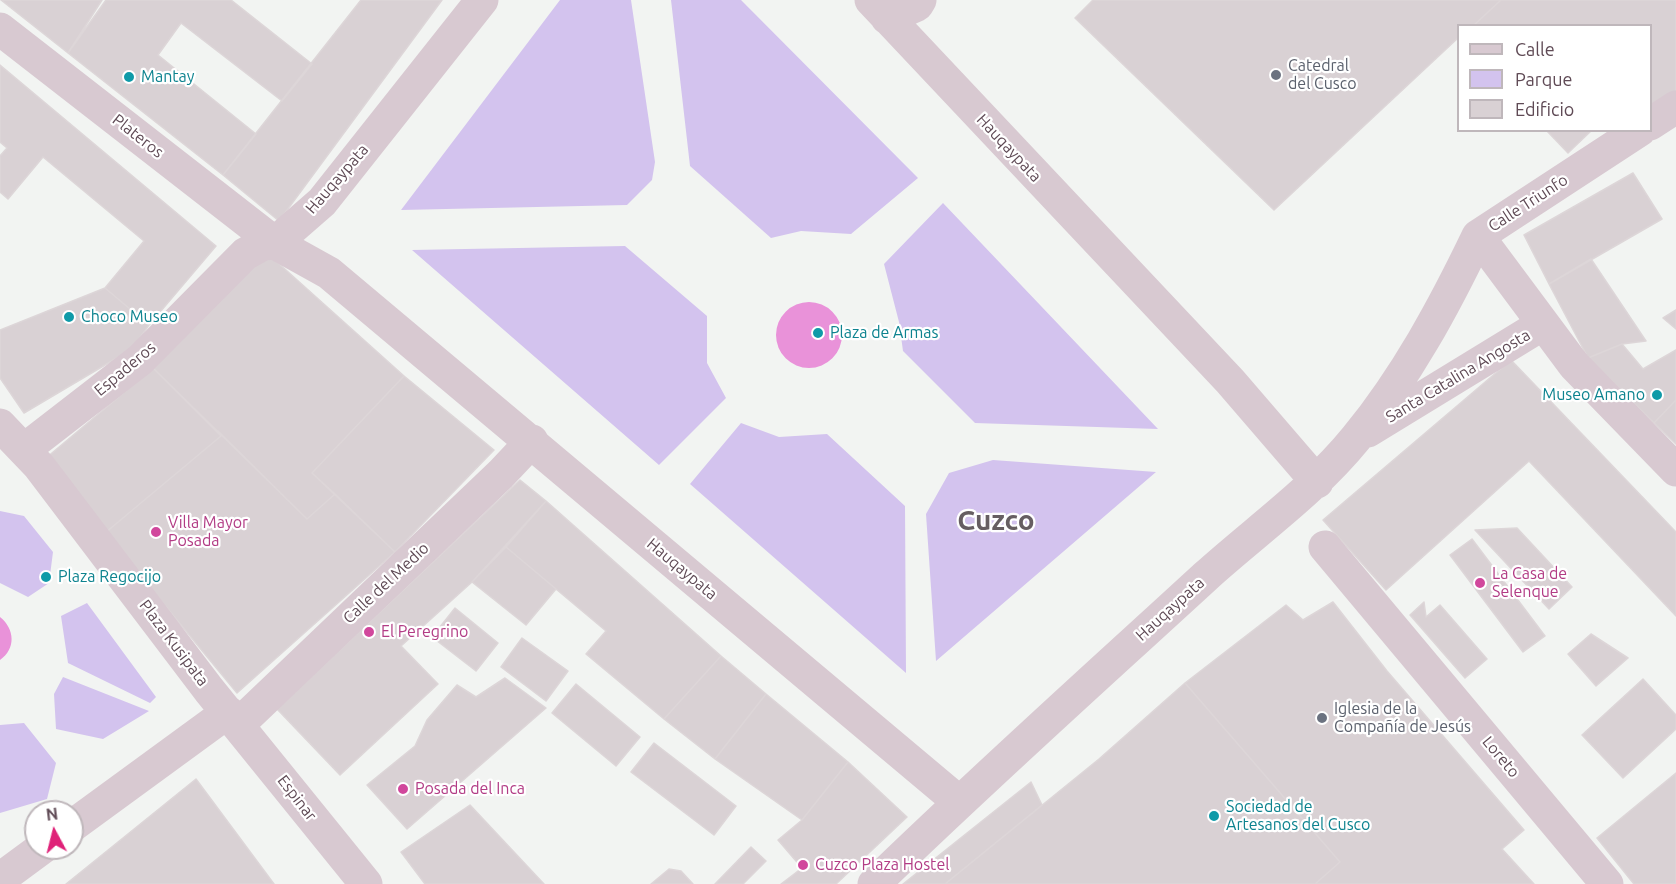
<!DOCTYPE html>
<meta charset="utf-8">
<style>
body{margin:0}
#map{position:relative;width:1676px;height:884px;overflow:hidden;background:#f2f4f2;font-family:Ubuntu,sans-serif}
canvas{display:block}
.legend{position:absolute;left:1457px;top:24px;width:195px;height:108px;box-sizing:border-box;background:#fff;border:2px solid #bfb7bb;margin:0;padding:8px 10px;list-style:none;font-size:18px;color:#5f4a55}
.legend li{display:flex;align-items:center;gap:12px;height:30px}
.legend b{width:30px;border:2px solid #bfb7bb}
.north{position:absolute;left:24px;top:800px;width:60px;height:60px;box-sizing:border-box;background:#fff;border:2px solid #bfb7bb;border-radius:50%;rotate:353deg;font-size:16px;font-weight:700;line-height:24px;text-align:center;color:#5f4a55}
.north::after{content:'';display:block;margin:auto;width:21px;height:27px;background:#df2178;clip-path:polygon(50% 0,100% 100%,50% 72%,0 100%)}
</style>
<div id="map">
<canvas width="1676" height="884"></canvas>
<ul class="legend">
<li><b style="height:8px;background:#d8c9d1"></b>Calle</li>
<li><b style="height:16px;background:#d3c3ee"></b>Parque</li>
<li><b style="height:16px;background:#d9d1d4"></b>Edificio</li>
</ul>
<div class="north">N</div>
</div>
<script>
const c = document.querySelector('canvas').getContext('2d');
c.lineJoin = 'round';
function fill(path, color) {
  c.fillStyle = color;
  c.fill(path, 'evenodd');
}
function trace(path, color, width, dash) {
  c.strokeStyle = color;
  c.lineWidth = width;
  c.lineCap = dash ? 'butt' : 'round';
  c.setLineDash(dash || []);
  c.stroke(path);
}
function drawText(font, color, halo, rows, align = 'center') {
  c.font = font + ' Ubuntu,sans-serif';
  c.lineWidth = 4.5;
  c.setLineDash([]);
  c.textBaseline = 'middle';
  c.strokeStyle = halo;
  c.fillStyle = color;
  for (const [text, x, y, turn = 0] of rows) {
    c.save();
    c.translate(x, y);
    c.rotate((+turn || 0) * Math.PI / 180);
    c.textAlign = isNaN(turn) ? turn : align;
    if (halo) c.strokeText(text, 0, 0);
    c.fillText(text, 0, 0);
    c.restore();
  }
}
const green = new Path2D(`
 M560 0H631L655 162 652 180 627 205 401 210Z
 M671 0H741L918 178 851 234 801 231 771 238 690 166Z
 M943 203 1158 429 975 423 903 351 899 322 884 264Z
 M625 246 707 316V363L726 398 659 465 412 250Z
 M741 423 779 437 827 434 905 506 906 673 690 484Z
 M993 460 1156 472 936 661 926 514 949 473Z
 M0 511 24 516 53 552 49 583 28 597 0 583Z
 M87 603 156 697 150 703 68 663 61 616Z
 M63 677 149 711 103 739 56 729 54 694Z
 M24 723 56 763 47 799 0 813V725Z`);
const water = new Path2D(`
 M776 335a33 33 0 1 1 66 0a33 33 0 1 1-66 0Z
 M0 617C15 629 16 649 0 660Z`);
const building = new Path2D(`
 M1 0H102L68 53Z
 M106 0H231L312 64 282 101 181 23 158 55 256 134 223 175 68 53Z
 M361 0H442L279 221 223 175Z
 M1093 0H1501L1473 26H1458V38L1274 210 1075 18Z
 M1501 0H1676V93L1650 108V26H1473Z
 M0 65 216 246 149 325 105 288 144 241 43 157 8 199 0 192V156L7 148 0 142Z
 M1546 130H1592L1568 153Z
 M1633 173 1662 219 1549 284 1524 235Z
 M267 253 404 376 312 473 335 494 307 519 153 368Z
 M1591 259 1646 341 1622 344 1588 358 1549 284Z
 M105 288 149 325 132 349 24 413 0 378V330Z
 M1676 310V329L1663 318Z
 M1622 344 1643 369 1676 350V400L1654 423 1588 358Z
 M1511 360 1676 532V616L1529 461 1386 590 1323 520Z
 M153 368 221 436 105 533 46 458Z
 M404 376 494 450 395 552 312 473Z
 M1676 400V444L1654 423Z
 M218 431 307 519 335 494 395 552 237 693 105 533 221 436Z
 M520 480 546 501 472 582 401 646 438 684 340 775 277 709Z
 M546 501 721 656 664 719 586 654 606 631 506 547Z
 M1517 528 1572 587 1549 609 1475 530Z
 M1472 539 1545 636 1523 652 1450 555Z
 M506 547 556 589 526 625 472 582Z
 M1333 602 1387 671 1524 830 1502 849 1534 884H1315L1340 862 1185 683 1286 605 1303 620Z
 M1424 602 1426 617 1440 605 1487 659 1465 678 1410 615Z
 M455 608 498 643 476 671 432 637Z
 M1591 634 1628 658 1596 686 1568 654Z
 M522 638 568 671 546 701 501 667Z
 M721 656 766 694 715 759 664 719Z
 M505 678 546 708 407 829 367 785 415 746 427 720 457 685 476 697Z
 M1643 679 1676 715V729L1623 778 1582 735Z
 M1185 683 1340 862 1315 884H945L1099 759Z
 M576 684 640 737 616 766 552 713Z
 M766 694 848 762 802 820 715 759Z
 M654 743 736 806 714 835 631 772Z
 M848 762 907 817 836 884H781L802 868 778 840 802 820Z
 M1676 773V884H1634L1597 838Z
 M196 779 274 884H66Z
 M1031 782 1042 805 945 884H903Z
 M470 805 544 884H425L401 852Z
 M751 847 766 861 743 884H715Z
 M669 869 681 871 693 884H651Z`);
const minor = new Path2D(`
 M871 0 1230 381 1317 482
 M887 18 917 5 920 0
 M0 29 275 243 329 273 959 802
 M1650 124 1676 107
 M1640 130 1478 236 1574 365 1676 470
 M275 243 322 202 482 0
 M0 425 39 466 209 690 366 884
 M1368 431 1543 324
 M25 449 140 360 245 254 263 244 275 243
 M1325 547 1607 884
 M239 724 501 474 532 441
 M72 826 228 712
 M0 879 42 848
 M874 884C982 779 1095 678 1206 576 1257 530 1313 491 1356 438 1406 377 1444 307 1478 236`);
const markers = [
 [1276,75,6,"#6b7280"],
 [129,77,6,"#0f9aa8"],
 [69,317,6,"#0f9aa8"],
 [818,333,6,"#0f9aa8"],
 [1657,395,6,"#0f9aa8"],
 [156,532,6,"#d1479c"],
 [46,577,6,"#0f9aa8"],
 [1480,583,6,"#d1479c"],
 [369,632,6,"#d1479c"],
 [1322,718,6,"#6b7280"],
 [403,789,6,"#d1479c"],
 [1214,816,6,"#0f9aa8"],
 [803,865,6,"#d1479c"]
];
const worshipNames = [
 ["Catedral",1288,66],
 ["del Cusco",1288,84],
 ["Iglesia de la",1334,709],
 ["Compañía de Jesús",1334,727]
];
const cultureNames = [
 ["Mantay",141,77],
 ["Choco Museo",81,317],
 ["Plaza de Armas",830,333],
 ["Museo Amano",1645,395,"right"],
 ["Plaza Regocijo",58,577],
 ["Sociedad de",1226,807],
 ["Artesanos del Cusco",1226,825]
];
const streetNames = [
 ["Plateros",138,136,38],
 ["Hauqaypata",1009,148,47],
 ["Hauqaypata",337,179,-49],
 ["Calle Triunfo",1528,203,-33],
 ["Espaderos",125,369,-40],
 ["Santa Catalina Angosta",1458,376,-31],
 ["Hauqaypata",682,569,40],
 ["Calle del Medio",386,583,-43],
 ["Hauqaypata",1170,609,-42],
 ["Plaza Kusipata",174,643,53],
 ["Loreto",1501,757,50],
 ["Espinar",297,798,52]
];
const hotelNames = [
 ["Villa Mayor",168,523],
 ["Posada",168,541],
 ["La Casa de",1492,574],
 ["Selenque",1492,592],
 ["El Peregrino",381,632],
 ["Posada del Inca",415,789],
 ["Cuzco Plaza Hostel",815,865]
];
const townNames = [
 ["Cuzco",996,521]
];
fill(green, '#d3c3ee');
fill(water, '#e992d9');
fill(building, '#d9d1d4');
trace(building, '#ddd6d8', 1.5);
trace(minor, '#d8c9d1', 33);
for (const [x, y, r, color] of markers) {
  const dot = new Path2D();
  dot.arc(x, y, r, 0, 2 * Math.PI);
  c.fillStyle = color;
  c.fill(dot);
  trace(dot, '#fff', 2);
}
drawText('16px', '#5b616d', '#fff', worshipNames, 'left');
drawText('16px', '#0d838f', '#fff', cultureNames, 'left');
drawText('16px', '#5f4a55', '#fff', streetNames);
drawText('16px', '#b23c85', '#fff', hotelNames, 'left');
drawText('bold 28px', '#665e62', '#fff', townNames);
</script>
